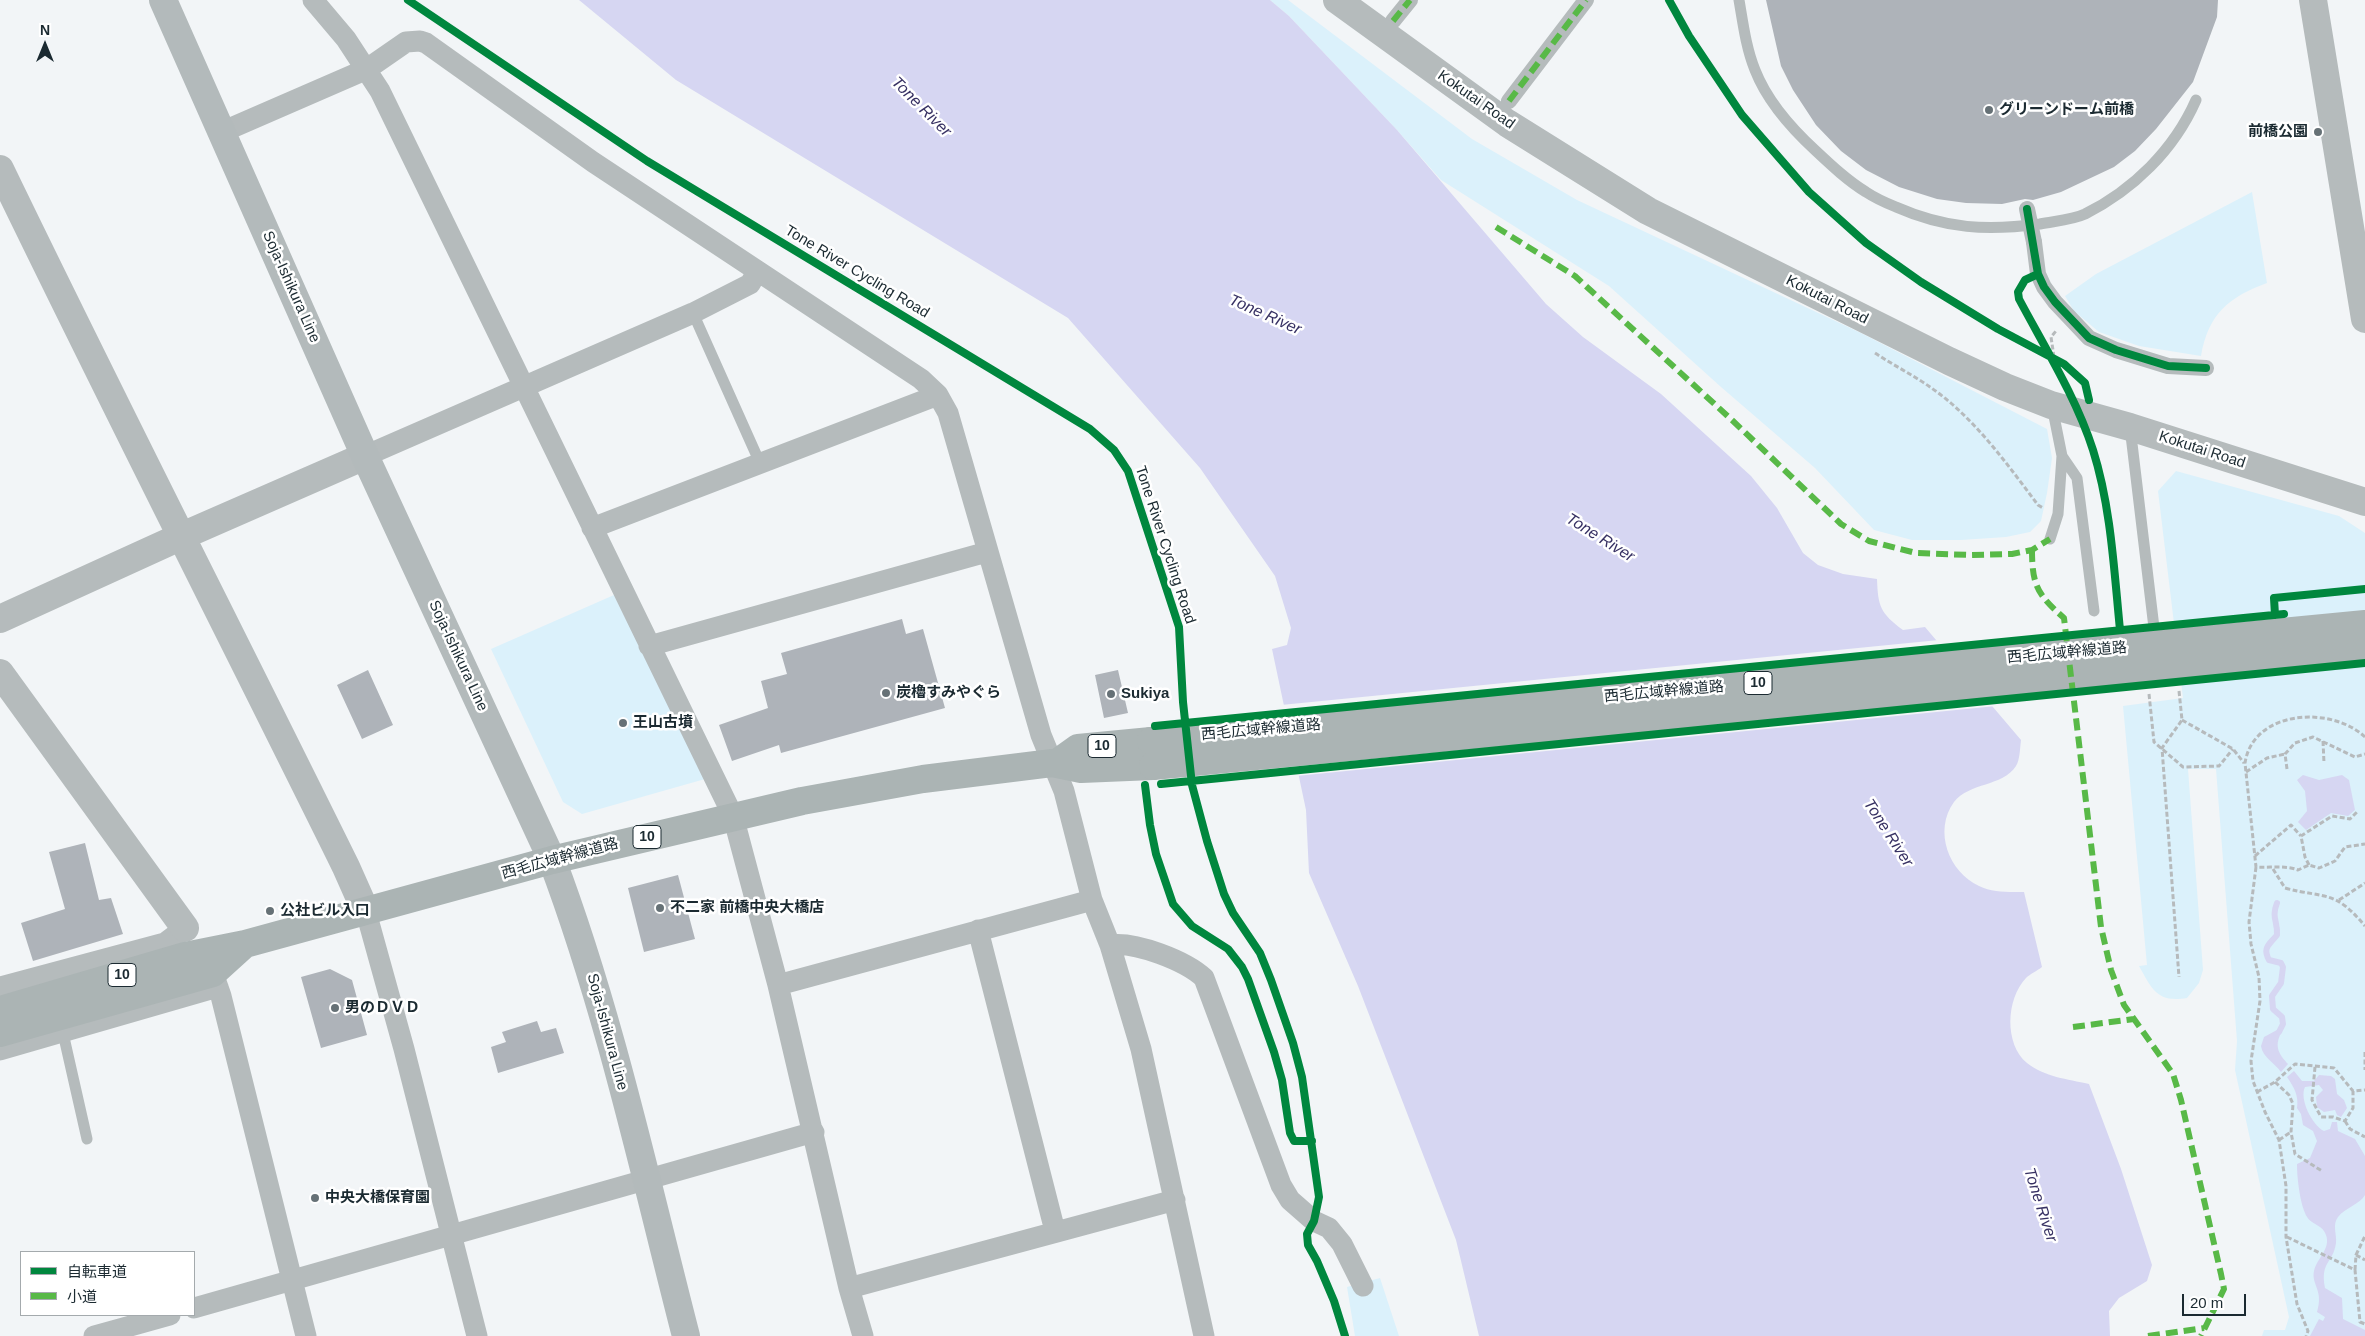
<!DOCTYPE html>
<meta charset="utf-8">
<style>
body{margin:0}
#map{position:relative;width:2365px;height:1336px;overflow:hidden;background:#f2f5f7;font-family:Arial,"Noto Sans JP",sans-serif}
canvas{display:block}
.legend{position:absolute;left:20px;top:1251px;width:175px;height:65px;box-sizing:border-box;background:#fff;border:1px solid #a4aaad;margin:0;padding:6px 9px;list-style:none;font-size:15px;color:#1b2a31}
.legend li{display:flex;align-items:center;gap:10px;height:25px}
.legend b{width:25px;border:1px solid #a4aaad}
.north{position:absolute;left:20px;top:20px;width:50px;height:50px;-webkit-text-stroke:4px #fff;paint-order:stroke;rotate:0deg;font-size:14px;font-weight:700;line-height:20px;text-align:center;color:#1b2a31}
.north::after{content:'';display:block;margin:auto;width:18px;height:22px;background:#1b2a31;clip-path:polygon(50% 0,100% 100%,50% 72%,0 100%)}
.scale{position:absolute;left:2182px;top:1294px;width:64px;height:22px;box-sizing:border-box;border:2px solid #1b2a31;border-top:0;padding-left:6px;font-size:15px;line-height:18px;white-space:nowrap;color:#1b2a31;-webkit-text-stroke:4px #fff;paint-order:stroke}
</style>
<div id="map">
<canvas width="2365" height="1336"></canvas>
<ul class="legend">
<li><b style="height:6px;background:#00873e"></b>自転車道</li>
<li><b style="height:6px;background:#58b947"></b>小道</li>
</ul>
<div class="north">N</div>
<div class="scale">20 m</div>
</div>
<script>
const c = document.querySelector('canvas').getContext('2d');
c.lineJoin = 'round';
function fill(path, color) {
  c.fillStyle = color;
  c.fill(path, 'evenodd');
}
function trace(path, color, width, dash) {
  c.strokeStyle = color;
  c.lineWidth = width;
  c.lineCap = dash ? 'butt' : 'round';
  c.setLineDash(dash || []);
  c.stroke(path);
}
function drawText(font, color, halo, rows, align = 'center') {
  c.font = font + ' Arial,"Noto Sans JP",sans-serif';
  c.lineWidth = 5;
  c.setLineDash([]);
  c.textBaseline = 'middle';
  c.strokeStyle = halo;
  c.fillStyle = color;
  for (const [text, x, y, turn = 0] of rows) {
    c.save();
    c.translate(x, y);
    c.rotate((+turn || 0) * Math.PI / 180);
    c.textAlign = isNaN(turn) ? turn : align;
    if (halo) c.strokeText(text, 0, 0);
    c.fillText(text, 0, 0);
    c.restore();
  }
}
const green = new Path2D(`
 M1270 0H1288L1472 139 1577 200 1861 333 2047 429 2052 458 2047 493 2041 521 2030 532 2006 537 1961 540H1912L1874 530 1815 468 1721 387 1609 286 1441 180 1397 130 1289 16Z
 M2252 192 2267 283C2228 297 2208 315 2201 356L2139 346 2099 332 2074 311 2065 296 2096 274Z
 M2176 471 2339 516 2365 533V1336H2262L2264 1330H2285L2289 1317 2235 1070 2237 1041 2216 769H2188L2203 970 2199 983 2187 998C2157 1003 2152 989 2139 966L2147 965 2123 706 2183 698 2158 491Z
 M614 595 705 779 582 814 563 802 491 649Z
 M1380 1278 1399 1336H1355L1347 1287Z`);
const water = new Path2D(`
 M579 0H1270L1289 16 1397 130 1546 304 1583 337 1661 394 1751 476 1777 508 1803 553 1818 565 1843 574 1877 579C1878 606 1880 613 1903 630L1925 627 2021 740C2020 747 2020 760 2016 766 2002 787 1970 782 1954 802 1933 831 1949 872 1979 886 1993 893 2009 892 2024 892L2042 967C2037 971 2030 974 2026 978 2006 999 2004 1044 2027 1063 2045 1077 2067 1079 2089 1084L2121 1169 2152 1265 2147 1281 2119 1298 2109 1311 2110 1336H1479L1456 1240 1358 986 1309 873 1306 810 1272 649 1287 645 1291 628 1275 576 1200 468 1068 318 676 80Z
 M2303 775 2319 780 2342 775 2349 780 2355 810 2348 816 2331 813 2306 830 2298 822 2307 811 2305 791 2297 780Z
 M2277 1030 2281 1033C2274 1047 2279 1054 2288 1064L2281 1072C2274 1062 2263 1058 2261 1046L2264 1037Z
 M2294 1071 2302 1081H2314L2319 1075 2331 1076 2335 1079 2337 1094 2344 1100 2347 1108 2341 1117 2337 1115 2335 1110 2324 1112 2317 1107 2316 1097 2323 1090 2319 1085 2305 1087C2299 1099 2312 1125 2324 1131L2330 1129 2332 1122H2337L2338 1131 2355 1139 2365 1156V1195C2360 1204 2345 1208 2338 1217 2332 1225 2337 1234 2336 1243 2333 1264 2320 1261 2325 1288L2342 1298 2343 1319 2365 1330V1336H2310L2319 1319 2323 1321 2325 1317 2317 1312C2324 1290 2311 1285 2314 1271 2317 1258 2331 1249 2326 1235 2323 1225 2312 1225 2307 1217 2300 1205 2297 1178 2297 1164L2310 1158 2317 1141 2313 1131 2303 1125 2301 1114 2297 1108C2299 1096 2294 1087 2287 1077Z`);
const pier = new Path2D(`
 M1939 640 1996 706 1296 776 1281 705Z`);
const stream = new Path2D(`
 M2277 903C2271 918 2278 921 2277 935 2270 944 2262 947 2269 960L2281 963 2283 967 2281 983 2272 996 2273 1009 2282 1017 2283 1024 2279 1032`);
const building = new Path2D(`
 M1766 0H2218L2217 17 2193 82 2156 129 2135 151 2114 167 2061 192 2033 200 2025 199 2002 204 1966 203 1937 199 1899 187 1866 170 1841 151 1816 125 1793 90 1781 66Z
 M902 619 906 634 923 629 945 708 781 753 779 745 732 761 719 725 768 708 761 681 787 674 781 653Z
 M368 670 393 725 362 739 337 685Z
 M1118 670 1128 713 1104 718 1095 675Z
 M85 843 99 900 111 898 123 934 33 961 21 923 65 909 49 852Z
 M678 875 695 939 644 952 628 888Z
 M330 969 352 980 367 1035 321 1048 301 977Z
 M537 1021 541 1032 556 1028 564 1053 498 1073 491 1047 506 1042 502 1032Z`);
const path = new Path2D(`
 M1669 0 1689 36 1742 115 1809 192 1866 243 1921 282 1998 329 2054 357 2085 383 2086 389
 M2022 285 2018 292 2027 314
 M1875 353C1893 365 1913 375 1930 387 1974 417 2007 464 2038 505L2043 508
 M2054 357 2051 337 2056 331
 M2179 691 2182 720 2162 748 2179 977
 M2149 694 2154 742 2183 767 2219 766 2233 749
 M2182 720 2233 749 2244 763
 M2365 737C2331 705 2253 710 2245 763L2256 867C2270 868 2286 865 2298 870L2309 865 2319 868 2335 861 2345 847 2365 844
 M2323 741 2324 763
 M2287 769 2285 754 2295 743 2313 737 2355 757 2365 754
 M2246 772 2267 758 2285 754
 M2255 856 2291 825 2301 836
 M2309 865 2305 857 2301 836 2332 816 2350 819 2358 811
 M2256 867 2249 922 2251 944 2259 977 2260 1001 2251 1061 2253 1081 2265 1112 2279 1140 2286 1186V1237L2297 1304 2308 1331 2306 1336
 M2273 869 2285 888C2326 899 2334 889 2365 926
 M2339 900 2365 883
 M2365 1052V1070
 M2315 1067 2312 1100 2321 1117H2333L2345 1121 2353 1108V1091
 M2275 1082 2289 1095 2293 1104 2291 1132 2295 1154 2322 1171
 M2257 1092 2275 1082 2295 1064 2334 1068 2353 1091 2365 1090
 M2345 1121 2350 1129 2365 1137
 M2279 1140 2291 1132
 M2287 1237 2355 1270 2360 1322 2365 1324
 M2356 1255 2365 1260
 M2355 1270 2356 1255 2365 1236`);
const service = new Path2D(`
 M1739 0C1743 23 1746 48 1755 70 1767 101 1792 129 1816 151 1832 166 1848 181 1866 192 1875 198 1886 203 1896 207 1946 229 1987 231 2040 224 2055 221 2072 220 2085 214 2133 190 2174 150 2196 100
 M693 313 760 463
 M2052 406 2062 456 2077 478 2094 611
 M2130 427 2155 636 2163 635
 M2050 539 2058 514 2062 456
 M63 1033 87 1139`);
const pedestrian = new Path2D(`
 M1393 21 1410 0
 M1509 101 1586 0
 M2034 242 2038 274 2044 287 2055 302 2089 338 2116 350 2168 366 2206 368`);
const minor = new Path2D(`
 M313 0 346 39 380 91 733 816 778 985 849 1288 863 1336
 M222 132 367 69 406 42 420 41 426 43 593 162 921 379 938 395 948 413 1041 735 1064 791 1092 900 1110 945 1141 1049 1204 1336
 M365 456 693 313 750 284 757 272
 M592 528 938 395
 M649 646 987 552
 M366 912 404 1049 477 1336
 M978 930 1055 1231
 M1110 945C1135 941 1186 961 1204 978L1281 1185 1290 1200 1314 1221 1329 1228 1342 1244 1363 1286
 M213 973 221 996 306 1336
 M778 985 1092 900
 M0 987 165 943 185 928
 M0 1050 218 987
 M849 1288 1175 1200
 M194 1308 814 1132
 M94 1336 170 1315`);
const tertiary = new Path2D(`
 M1337 0 1507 123 1648 211 1949 361 2005 387 2051 405 2130 427 2365 502
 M2313 0 2365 319
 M0 169C113 403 231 634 346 867L366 912
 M0 619 182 536 365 456
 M0 673 185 928`);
const secondary = new Path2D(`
 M163 0 365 456 552 860C610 1014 645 1177 686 1336`);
const primary = new Path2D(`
 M1057 763 1078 748 1151 741
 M0 1010 185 956 245 944 552 860 802 801 923 779 1052 763 1081 769 1153 766
 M0 1033 213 973 245 944`);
const pathBridge = new Path2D(`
 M2027 314C2050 357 2076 401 2092 448 2111 504 2113 566 2119 625`);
const pedestrianBridge = new Path2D(`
 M2027 209 2034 242`);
const primaryBridge = new Path2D(`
 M1151 741 2365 624
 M1153 766 2365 649`);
const quiet = new Path2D(`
 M1393 21 1410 0
 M1509 101 1586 0
 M1496 227 1575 276 1733 421 1841 524 1869 541 1916 553 1971 555 2012 554 2032 550 2050 539
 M2032 550C2032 586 2038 595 2064 618L2101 927 2111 970 2124 1005 2173 1074 2181 1100 2221 1274 2224 1289 2201 1336
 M2073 1027 2134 1019
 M2148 1336 2204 1328`);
const cycleway = new Path2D(`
 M408 0 647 161 1090 429 1114 450 1128 471 1179 627 1183 702 1192 785 1207 841 1224 894 1233 913 1260 953 1271 980 1293 1043 1302 1077 1319 1197 1314 1221 1307 1234 1308 1245 1317 1261 1334 1301 1345 1336
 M1669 0 1689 36 1742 115 1809 192 1866 243 1921 282 1998 329 2064 364 2085 383 2089 400
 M2027 209 2038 274 2044 287 2055 302 2089 338 2116 350 2168 366 2206 368
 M2038 274 2025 280 2018 292 2019 299C2045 348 2076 397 2093 450 2111 507 2114 570 2120 630
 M2275 615 2274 598 2365 589
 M1155 726 2284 614
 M1161 784 2365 663
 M1145 785 1150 825 1156 854 1173 904 1192 926 1228 949 1242 967 1248 979 1274 1052 1282 1080 1290 1133 1294 1141H1312`);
const markers = [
 [1989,110,5,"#667176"],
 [2318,132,5,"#667176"],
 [886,693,5,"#667176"],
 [1111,694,5,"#667176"],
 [623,723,5,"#667176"],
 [660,908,5,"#667176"],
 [270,911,5,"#667176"],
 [335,1008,5,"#667176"],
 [315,1198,5,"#667176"]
];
const shields = [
 [1758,683,28],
 [1102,746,28],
 [647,837,28],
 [122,975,28]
];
const shieldNames = [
 ["10",1758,683],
 ["10",1102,746],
 ["10",647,837],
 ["10",122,975]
];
const streetNames = [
 ["Kokutai Road",1476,100,35],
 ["Tone River Cycling Road",857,272,31],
 ["Soja-Ishikura Line",291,287,66],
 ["Kokutai Road",1827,300,27],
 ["Kokutai Road",2202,450,18],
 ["Tone River Cycling Road",1165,545,72],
 ["西毛広域幹線道路",2067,653,-5],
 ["Soja-Ishikura Line",458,656,65],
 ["西毛広域幹線道路",1664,692,-5],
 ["西毛広域幹線道路",1261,730,-5],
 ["西毛広域幹線道路",560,859,-15],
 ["Soja-Ishikura Line",607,1032,75]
];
const poiNames = [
 ["グリーンドーム前橋",1999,110],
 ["前橋公園",2308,132,"right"],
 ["炭櫓すみやぐら",896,693],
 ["Sukiya",1121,694],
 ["王山古墳",633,723],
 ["不二家 前橋中央大橋店",670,908],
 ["公社ビル入口",280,911],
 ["男のＤＶＤ",345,1008],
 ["中央大橋保育園",325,1198]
];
const waterNames = [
 ["Tone River",921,107,45],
 ["Tone River",1265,315,24],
 ["Tone River",1600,538,32],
 ["Tone River",1888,833,57],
 ["Tone River",2040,1205,72]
];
fill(green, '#dbf1fb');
fill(water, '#d6d6f2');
fill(pier, '#f2f5f7');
trace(stream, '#d6d6f2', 6);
fill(building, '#aeb3b9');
trace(path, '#b6babc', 3, [5, 2.5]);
trace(service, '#b5bbbc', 11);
trace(pedestrian, '#b5bbbc', 16);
trace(minor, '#b5bbbc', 21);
trace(tertiary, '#b5bbbc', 28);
trace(secondary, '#b3babb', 28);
trace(primary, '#abb4b4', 28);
trace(pathBridge, '#b6babc', 3, [5, 2.5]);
trace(pedestrianBridge, '#b5bbbc', 16);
trace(primaryBridge, '#abb4b4', 28);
trace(quiet, '#58b947', 6, [12, 6]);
trace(cycleway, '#00873e', 8);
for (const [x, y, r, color] of markers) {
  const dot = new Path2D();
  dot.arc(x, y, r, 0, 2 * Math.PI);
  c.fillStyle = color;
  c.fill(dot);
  trace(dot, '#fff', 2);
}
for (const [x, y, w] of shields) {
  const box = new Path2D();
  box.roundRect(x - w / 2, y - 11.5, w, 23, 4);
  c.fillStyle = '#fff';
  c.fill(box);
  trace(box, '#1b2a31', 1);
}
drawText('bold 14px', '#1b2a31', null, shieldNames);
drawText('15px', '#1b2a31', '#fff', streetNames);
drawText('bold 15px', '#1b2a31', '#fff', poiNames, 'left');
drawText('italic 16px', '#373163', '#fff', waterNames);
</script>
